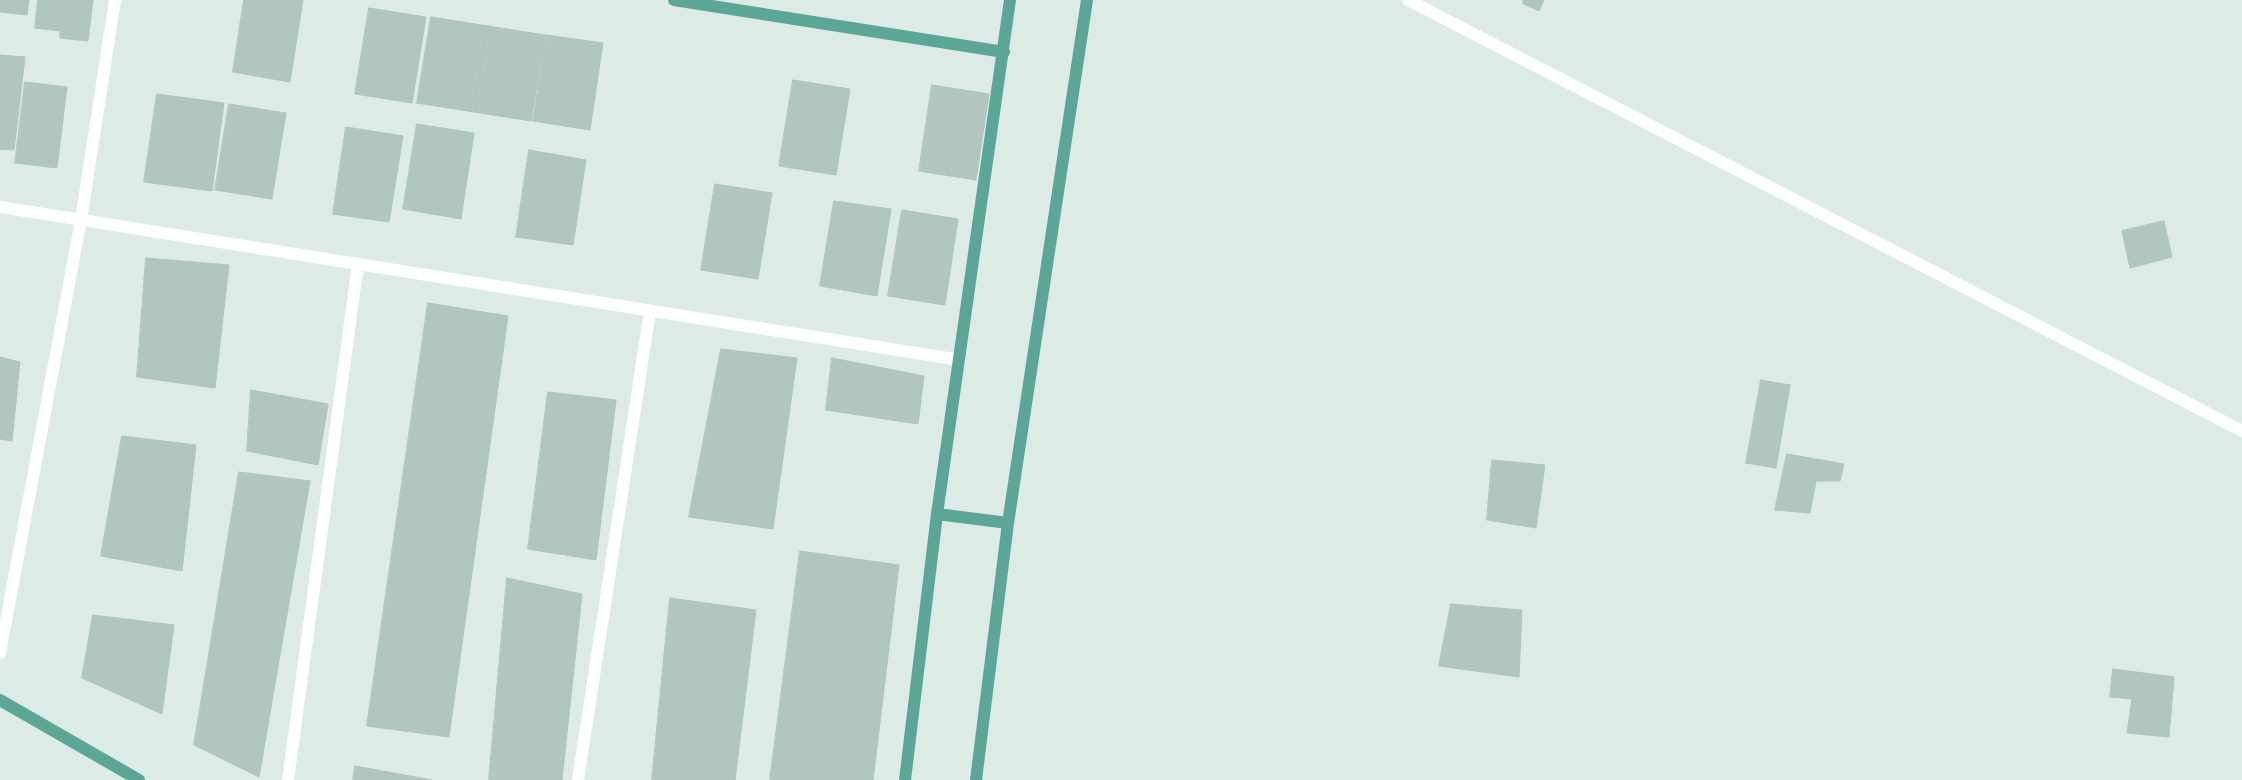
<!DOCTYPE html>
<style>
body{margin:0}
canvas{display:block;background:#dcebe5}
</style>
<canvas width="2242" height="780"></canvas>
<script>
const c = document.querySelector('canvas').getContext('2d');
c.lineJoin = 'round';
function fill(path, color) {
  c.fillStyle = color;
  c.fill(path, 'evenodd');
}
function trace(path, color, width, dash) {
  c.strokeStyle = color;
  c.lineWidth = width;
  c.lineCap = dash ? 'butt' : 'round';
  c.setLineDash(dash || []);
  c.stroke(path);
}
const building = new Path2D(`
 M0 0H29L27 15 0 12Z
 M38 0H93L88 41 60 38V31L35 28Z
 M244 0H303L290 82 233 72Z
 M1524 0H1544L1539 11 1523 4Z
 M369 8 426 17 412 103 355 94Z
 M431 17 488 26 474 112 417 103Z
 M488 26 545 35 531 121 474 112Z
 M546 35 603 43 590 130 533 121Z
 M0 55 25 57 14 150 0 149Z
 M793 80 850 89 836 175 779 166Z
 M25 82 67 87 57 168 15 163Z
 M932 85 989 94 976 180 919 171Z
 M157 94 224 103 212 191 144 182Z
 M229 104 286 113 272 199 215 190Z
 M417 124 474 133 461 219 403 209Z
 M346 127 403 136 389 222 333 214Z
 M529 150 586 160 573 245 516 237Z
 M715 184 772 193 758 279 701 270Z
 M834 201 891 209 877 296 820 286Z
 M902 210 958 219 945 305 888 296Z
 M2164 221 2172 257 2130 268 2122 231Z
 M146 258 229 265 215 388 137 377Z
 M428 303 508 316 449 737 367 726Z
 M721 349 797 358 773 529 689 517Z
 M0 357 20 362 12 441 0 439Z
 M832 358 924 376 918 424 826 410Z
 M1761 380 1790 385 1776 468 1746 463Z
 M251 390 328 404 318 465 247 451Z
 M548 392 616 400 596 560 528 549Z
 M122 436 196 445 182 571 101 556Z
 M1787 454 1844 464 1840 481H1816L1810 513 1775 510Z
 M1492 460 1545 465 1536 528 1487 520Z
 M239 472 310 481 259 777 194 745Z
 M800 551 899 565 873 780H770Z
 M507 578 582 594 562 780H489Z
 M670 598 756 610 735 780H652Z
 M1451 604 1522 610 1519 677 1439 666Z
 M93 615 174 625 162 714 82 678Z
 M2113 669 2174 677 2169 737 2127 733 2132 699 2110 697Z
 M355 766 432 780H353Z`);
const minor = new Path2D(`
 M0 207 960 360
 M0 653 81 220 115 0
 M288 780 358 264
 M578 780 650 311`);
const secondary = new Path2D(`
 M1408 0 2242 431`);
const primary = new Path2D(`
 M674 0 1004 52
 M937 514 1008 523
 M0 700 139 780
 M905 780 937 514 1010 0
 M976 780 1008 523 1087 0`);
fill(building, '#b1c6be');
trace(building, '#aec5bc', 1);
trace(minor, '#fff', 12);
trace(secondary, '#fff', 12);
trace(primary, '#5ba695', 12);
</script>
